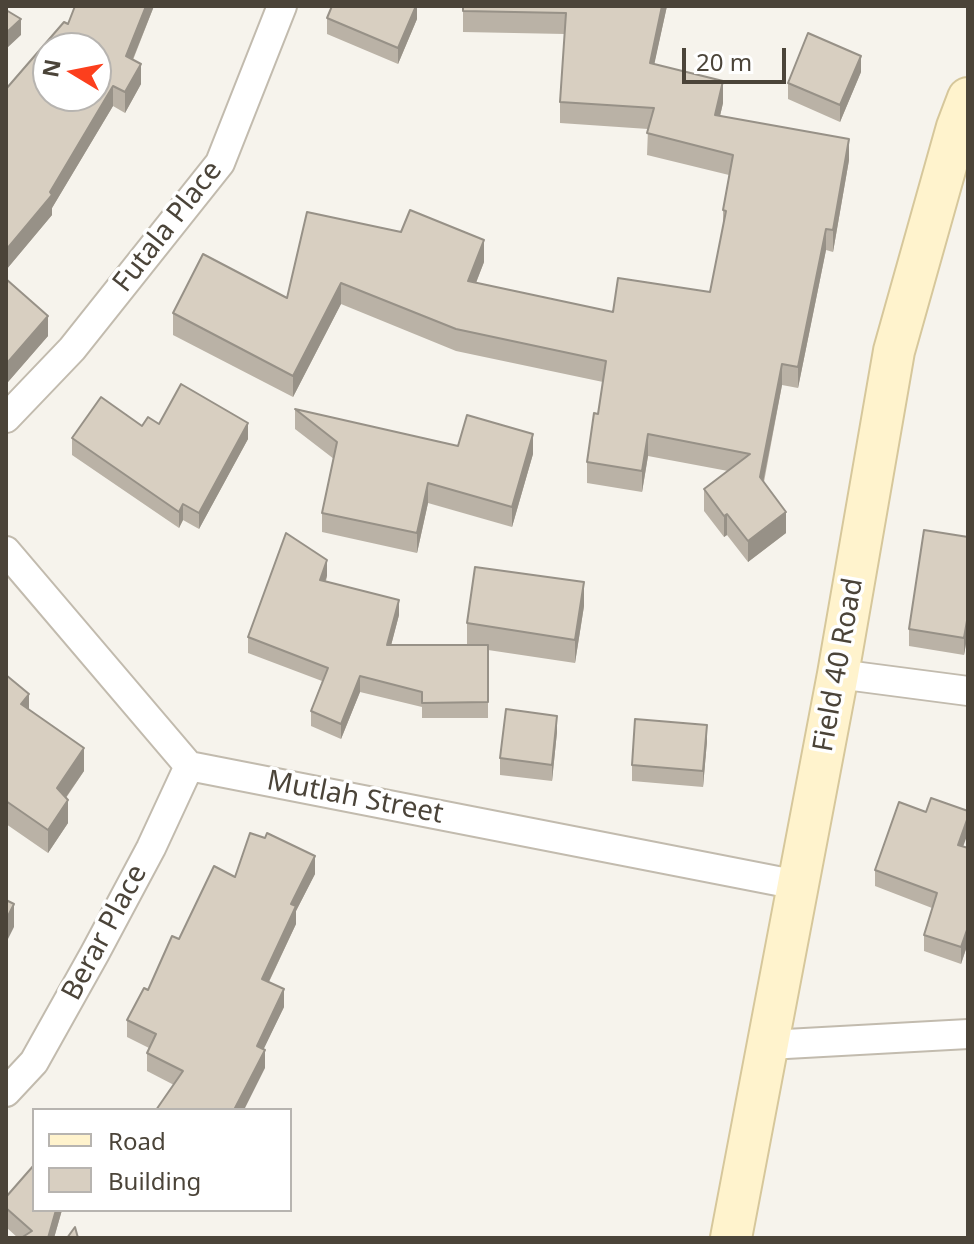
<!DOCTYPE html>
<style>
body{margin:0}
#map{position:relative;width:974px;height:1244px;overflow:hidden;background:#f6f3ec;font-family:"Noto Sans",sans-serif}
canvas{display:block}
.frame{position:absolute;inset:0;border:8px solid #4b4439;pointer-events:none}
.legend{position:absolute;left:32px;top:1108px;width:260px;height:104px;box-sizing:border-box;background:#fff;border:2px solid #b7b4b0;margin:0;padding:10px 14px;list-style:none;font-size:24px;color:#4b4439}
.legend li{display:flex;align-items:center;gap:16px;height:40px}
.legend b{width:40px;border:2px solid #b7b4b0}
.north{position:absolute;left:32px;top:32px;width:80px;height:80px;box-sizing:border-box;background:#fff;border:2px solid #b7b4b0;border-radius:50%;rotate:280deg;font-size:22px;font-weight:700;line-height:32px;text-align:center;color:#4b4439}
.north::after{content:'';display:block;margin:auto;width:28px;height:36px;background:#fc3f1d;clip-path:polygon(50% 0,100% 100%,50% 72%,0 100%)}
.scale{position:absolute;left:682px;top:48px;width:104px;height:36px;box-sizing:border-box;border:4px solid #4b4439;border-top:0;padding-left:10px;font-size:24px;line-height:28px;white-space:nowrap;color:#4b4439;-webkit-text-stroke:6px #fff;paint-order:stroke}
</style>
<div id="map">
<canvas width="974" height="1244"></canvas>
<div class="frame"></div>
<ul class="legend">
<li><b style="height:10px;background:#fff3cd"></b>Road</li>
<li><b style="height:22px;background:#d8cfc1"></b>Building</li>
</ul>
<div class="north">N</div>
<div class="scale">20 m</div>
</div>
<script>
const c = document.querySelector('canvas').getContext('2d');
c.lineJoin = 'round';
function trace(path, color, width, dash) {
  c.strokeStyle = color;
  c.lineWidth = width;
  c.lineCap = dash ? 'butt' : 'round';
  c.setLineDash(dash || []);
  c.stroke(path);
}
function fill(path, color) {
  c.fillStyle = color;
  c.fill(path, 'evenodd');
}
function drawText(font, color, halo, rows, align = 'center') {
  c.font = font + ' "Noto Sans",sans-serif';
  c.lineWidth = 7;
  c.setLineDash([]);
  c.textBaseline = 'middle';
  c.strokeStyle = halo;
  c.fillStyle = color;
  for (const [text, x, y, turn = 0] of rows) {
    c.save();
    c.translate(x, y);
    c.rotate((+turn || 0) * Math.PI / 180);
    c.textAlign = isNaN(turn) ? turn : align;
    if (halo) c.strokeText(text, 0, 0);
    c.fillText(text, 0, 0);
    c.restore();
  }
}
const street = new Path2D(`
 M6 418 72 349 220 163 282 6
 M6 551 189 766 798 885
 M838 674 968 691
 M768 1045 968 1034
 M6 1092 34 1062 95 953 151 848 189 766`);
const secondary = new Path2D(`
 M731 1238 838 674 894 351 957 127 968 98`);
const wall = new Path2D(`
 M154 6 133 60 141 84 125 113 113 106 52 208V215L6 270V89L68 24Z
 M417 6V19L398 64 327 34V18Z
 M463 6H667L654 64 723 103 720 116 849 160 833 252 826 250 798 388 782 385 764 482 786 533 748 562 727 535 724 537 704 511V489L728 471 648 456 642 492 587 483V462L598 414 603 382 456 351 341 304 293 397 173 335V313L287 298 307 212 484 262 476 283 613 312 710 292 723 227V210L729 175 647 155 648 129 560 123V102L565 34 463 32Z
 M861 72 840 122 788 99V83Z
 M6 279 48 336 8 382 6 380Z
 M295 409 458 446 533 454 512 527 428 503 417 553 322 532V513L334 459 295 429Z
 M159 424 248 439 199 529 183 520 179 528 72 455V438L142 426Z
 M968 537V632L964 655 909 646V629Z
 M327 576 326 581 399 615 391 645H467V623L584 606 575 663 488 650V718H422V707L360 692 341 739 311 726V711L322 681 248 653V637Z
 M6 675 29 710 84 771 66 798 68 823 48 853 6 824Z
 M557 732 552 781 500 775V758Z
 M707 741 703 787 632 781V765Z
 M963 846 968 848V943L961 964 924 951V935L932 908 875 886V870Z
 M315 874 296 911V924L269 982 284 1007 263 1049 265 1068 174 1085 147 1071V1053L149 1048 127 1037V1020L148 990 235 877Z
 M6 1197 34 1210H62L54 1238H18L6 1227Z`);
const shadedWall = new Path2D(`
 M146 6H154L126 76V56Z
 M416 6H417V19L398 64V48Z
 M662 6H667L650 84V63Z
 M21 19V35L6 49V33Z
 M861 56V72L840 122V105Z
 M141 64V84L125 113V92Z
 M723 81V103L715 137V115Z
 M113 86V106L52 208V215L6 270V250L50 192Z
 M849 139V160L833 252V230Z
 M826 229V250L798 388V367Z
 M484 240V262L468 303V281Z
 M341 283V304L293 397V376Z
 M48 316V336L8 382V362Z
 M782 364V385L760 498V477Z
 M248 423V439L199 529V513Z
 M533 434V454L512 527V507Z
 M648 434V456L642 492V471Z
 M428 483V503L417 553V533Z
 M183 504V520L179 528V512Z
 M786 512V533L748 562V541Z
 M727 514V535L724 537V516Z
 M327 560V576L320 595V580Z
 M584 582V606L575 663V640Z
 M399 600V615L387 661V645Z
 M968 615V632L964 655V638Z
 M360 676V692L341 739V724Z
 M29 694V717L21 704Z
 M557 716V732L552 781V765Z
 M707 725V741L703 787V771Z
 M84 748V771L57 810V788Z
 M68 800V823L48 853V830Z
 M968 817V833L958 861V845Z
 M315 856V874L296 911V924L262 996V979L291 904Z
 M14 904V927L6 943V920Z
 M968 927V943L961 964V947Z
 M284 989V1007L257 1063V1046Z
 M265 1050V1068L244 1110H234Z
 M56 1210H62L54 1238H48Z`);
const building = new Path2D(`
 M75 6H146L126 56 141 64 125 92 113 86 50 192 52 195 6 250V89L64 22 68 24ZM48 48H96V96H48Z
 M332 6H416L398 48 327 18Z
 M463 6H662L650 63 723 81 715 115 849 139 833 230 826 229 798 367 782 364 760 477 786 512 748 541 727 514 724 516 704 489 750 454 648 434 642 471 587 462 594 413 598 414 606 361 456 329 341 283 293 376 173 313 203 254 287 298 307 212 401 232 410 210 484 240 468 281 613 312 618 278 710 292 726 211 723 210 733 155 647 133 654 108 560 102 566 13 463 11Z
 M6 10 21 19 6 33Z
 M808 33 861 56 840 105 788 83Z
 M6 279 48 316 8 362 6 360Z
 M181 384 248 423 199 513 183 504 179 512 72 438 101 397 142 426 148 417 159 424Z
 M295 409 458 446 467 415 533 434 512 507 428 483 417 533 322 513 337 442Z
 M924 530 968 537V615L964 638 909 629Z
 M286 533 327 560 320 580 399 600 387 645H488V702L422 703V692L360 676 341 724 311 711 328 668 248 637Z
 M475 567 584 582 575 640 467 623Z
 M6 675 29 694 21 704 84 748 57 788 68 800 48 830 6 801Z
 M506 709 557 716 552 765 500 758Z
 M635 719 707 725 703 771 632 765Z
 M931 798 968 811V817L958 845 968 848V927L961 947 924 935 937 893 875 870 899 802 926 812Z
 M250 833 265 838 267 833 315 856 291 904 296 906 262 979 284 989 257 1046 265 1050 234 1110H156L183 1071 147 1053 156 1034 127 1020 144 988 148 990 172 936 179 939 214 866 235 877Z
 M6 900 14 904 6 920Z
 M34 1165V1210H56L48 1238H21L32 1231 6 1208V1197Z
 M75 1227 78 1238H67Z`);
const streetNames = [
 ["Futala Place",168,227,-52],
 ["Field 40 Road",839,665,-80],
 ["Mutlah Street",355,798,11],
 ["Berar Place",105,933,-62]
];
trace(street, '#c2bbae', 32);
trace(secondary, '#d6c79b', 44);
trace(street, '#fff', 28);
trace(secondary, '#fff3cd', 40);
fill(wall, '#bab2a6');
fill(shadedWall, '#979187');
fill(building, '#d8cfc1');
trace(building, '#979187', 2);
drawText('28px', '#4b4439', '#fff', streetNames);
</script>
